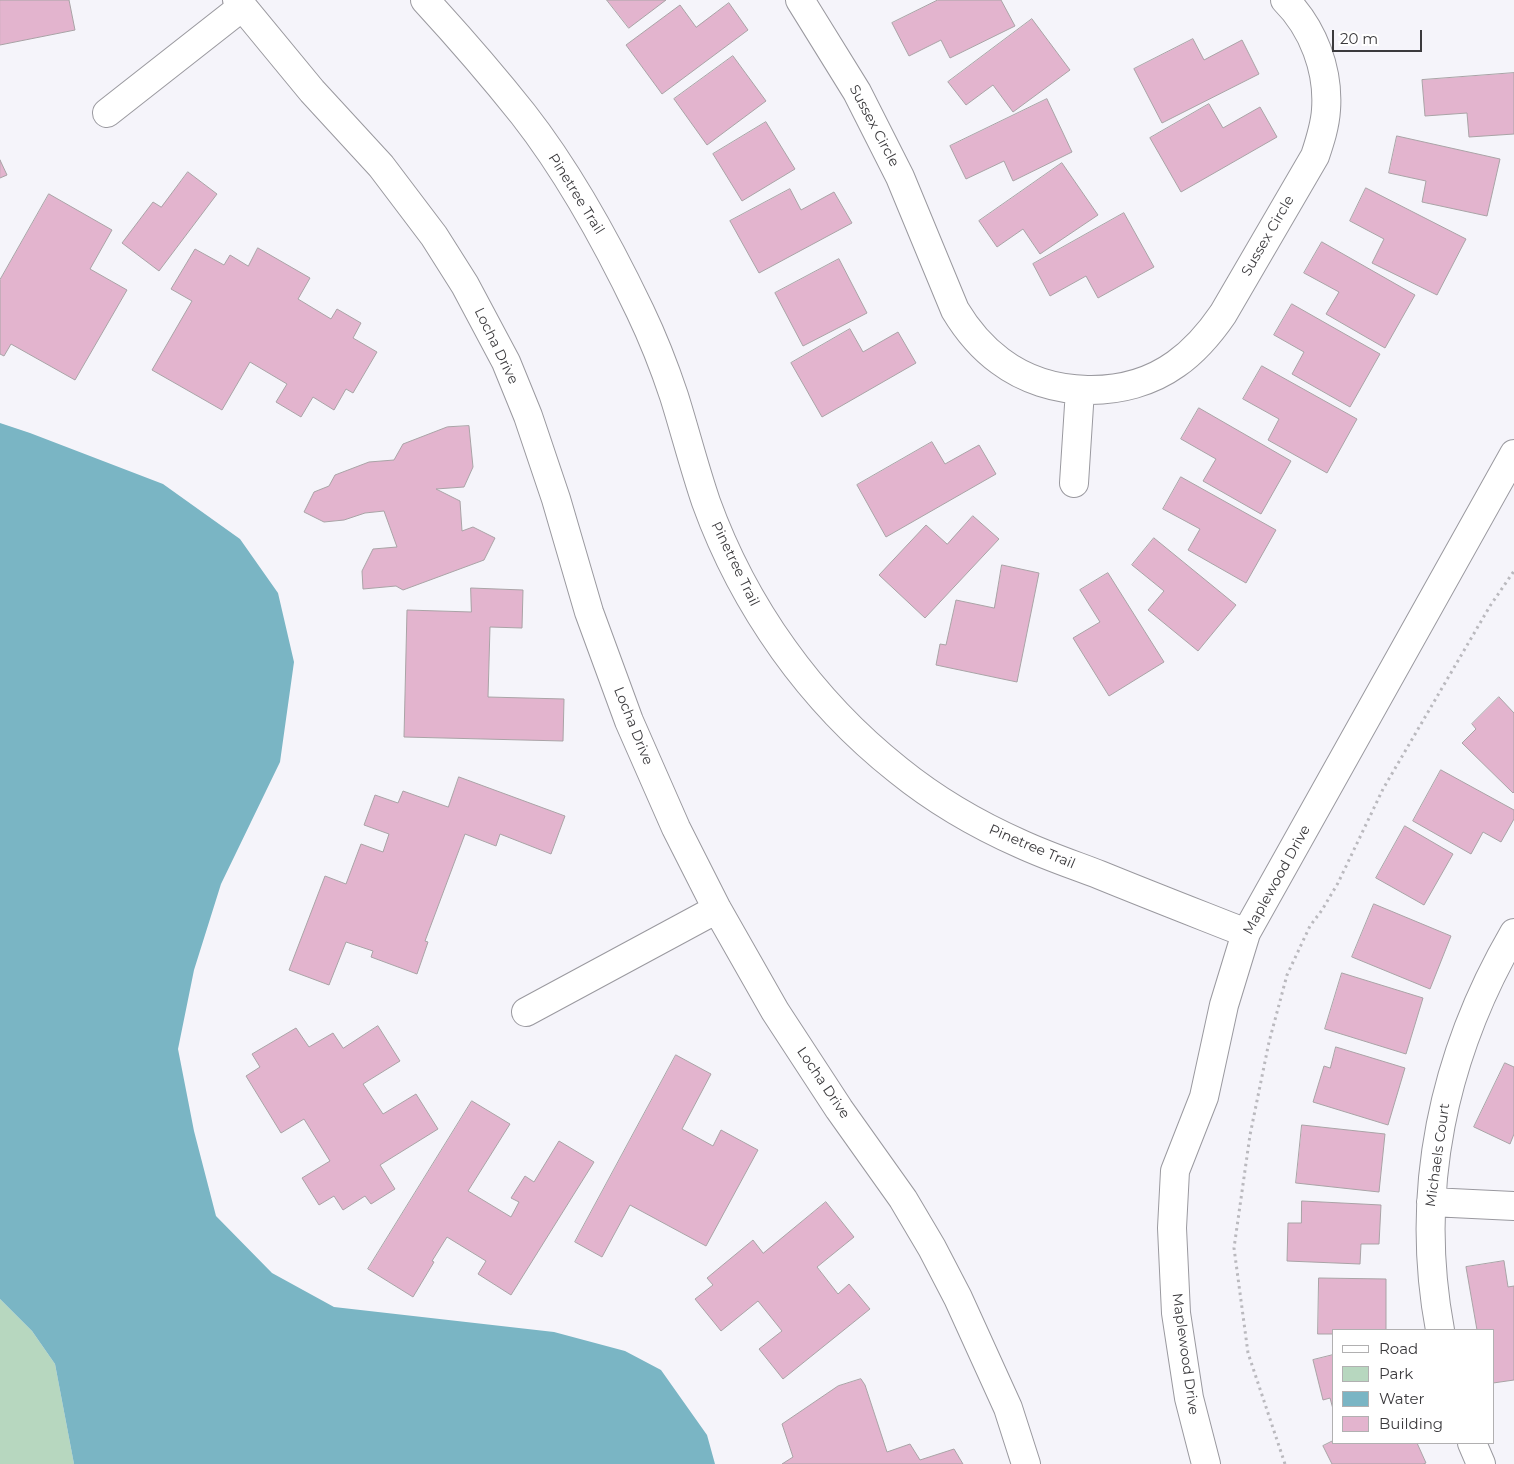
<!DOCTYPE html>
<style>
body{margin:0}
#map{position:relative;width:1514px;height:1464px;overflow:hidden;background:#f5f4fa;font-family:Montserrat,sans-serif}
canvas{display:block}
.legend{position:absolute;left:1332px;top:1329px;width:162px;height:115px;box-sizing:border-box;background:#fff;border:1px solid #b1b0b1;margin:0;padding:6px 9px;list-style:none;font-size:15px;color:#3b3a3d}
.legend li{display:flex;align-items:center;gap:10px;height:25px}
.legend b{width:25px;border:1px solid #b1b0b1}
.scale{position:absolute;left:1332px;top:30px;width:90px;height:22px;box-sizing:border-box;border:2px solid #3b3a3d;border-top:0;padding-left:6px;font-size:15px;line-height:18px;white-space:nowrap;color:#3b3a3d;-webkit-text-stroke:4px #fff;paint-order:stroke}
</style>
<div id="map">
<canvas width="1514" height="1464"></canvas>
<ul class="legend">
<li><b style="height:6px;background:#fff"></b>Road</li>
<li><b style="height:14px;background:#b7d7bf"></b>Park</li>
<li><b style="height:14px;background:#7ab5c4"></b>Water</li>
<li><b style="height:14px;background:#e3b4ce"></b>Building</li>
</ul>
<div class="scale">20 m</div>
</div>
<script>
const c = document.querySelector('canvas').getContext('2d');
c.lineJoin = 'round';
function fill(path, color) {
  c.fillStyle = color;
  c.fill(path, 'evenodd');
}
function trace(path, color, width, dash) {
  c.strokeStyle = color;
  c.lineWidth = width;
  c.lineCap = dash ? 'butt' : 'round';
  c.setLineDash(dash || []);
  c.stroke(path);
}
function drawText(font, color, halo, rows, align = 'center') {
  c.font = font + ' Montserrat,sans-serif';
  c.lineWidth = 5;
  c.setLineDash([]);
  c.textBaseline = 'middle';
  c.strokeStyle = halo;
  c.fillStyle = color;
  for (const [text, x, y, turn = 0] of rows) {
    c.save();
    c.translate(x, y);
    c.rotate((+turn || 0) * Math.PI / 180);
    c.textAlign = isNaN(turn) ? turn : align;
    if (halo) c.strokeText(text, 0, 0);
    c.fillText(text, 0, 0);
    c.restore();
  }
}
const green = new Path2D(`
 M0 1299 32 1331 55 1364 74 1464H0Z`);
const water = new Path2D(`
 M0 423 30 433 163 484 240 539 278 593 294 662 280 762 221 884 194 970 178 1049 194 1131 216 1216 272 1273 334 1307 554 1332 625 1351 661 1370 707 1435 715 1464H74L55 1364 32 1331 0 1299Z`);
const building = new Path2D(`
 M0 0H69L75 30 0 45Z
 M607 0H666L629 28Z
 M938 0H1001L1015 26 950 58 941 40 909 56 892 23Z
 M729 3 748 30 662 94 626 45 680 5 696 27Z
 M1032 19 1070 70 1013 112 993 85 966 105 948 82Z
 M1193 39 1204 60 1242 40 1259 74 1162 123 1134 69Z
 M733 56 766 101 707 145 674 99Z
 M1514 73V134L1469 137 1467 113 1425 116 1422 80Z
 M1047 99 1072 152 1013 181 1004 161 966 179 950 146Z
 M1209 104 1223 128 1260 107 1277 137 1181 192 1150 138Z
 M766 122 795 169 742 201 713 154Z
 M1397 136 1500 159 1487 216 1422 202 1426 181 1389 173Z
 M0 160 7 175 0 178Z
 M1062 163 1098 215 1040 254 1023 229 997 247 979 221Z
 M188 172 217 194 159 271 122 243 153 202 161 207Z
 M1366 188 1466 239 1437 295 1372 263 1384 239 1350 221Z
 M790 189 801 210 834 192 852 223 759 273 730 221Z
 M49 194 112 230 90 269 127 290 75 380 11 344 4 356 0 354V280Z
 M1124 213 1154 267 1098 298 1086 276 1050 296 1033 264Z
 M1322 242 1415 295 1385 348 1326 314 1339 292 1304 273Z
 M258 248 310 278 298 299 331 319 337 309 361 323 353 338 377 352 353 393 346 389 334 410 313 397 301 417 276 402 287 384 250 362 222 410 152 370 192 301 171 289 195 249 224 265 230 255 248 266Z
 M839 259 867 313 803 346 775 293Z
 M1292 304 1380 354 1350 407 1292 374 1304 352 1274 335Z
 M850 329 863 352 898 332 916 363 822 417 791 363Z
 M1262 366 1357 419 1327 473 1268 440 1279 419 1243 399Z
 M1199 408 1291 461 1261 514 1203 481 1216 459 1181 439Z
 M469 426 473 467 464 487 436 489 460 501 462 531 473 527 495 538 484 560 403 590 396 586 363 589 362 571 373 549 397 547 384 511 365 513 344 520 324 522 304 512 314 492 329 486 335 475 369 462 394 460 403 444 447 427Z
 M932 442 945 464 979 445 996 474 886 537 857 485Z
 M1181 477 1276 530 1246 583 1188 550 1200 529 1163 509Z
 M973 516 999 539 925 618 879 575 926 525 947 544Z
 M1154 538 1236 605 1198 651 1148 610 1164 591 1132 565Z
 M1002 565 1039 573 1017 682 936 665 940 644 946 645 956 600 994 608Z
 M1108 573 1164 662 1109 696 1073 638 1100 622 1080 590Z
 M471 588 523 590 522 628 490 627 488 697 564 699 563 741 404 737 407 610 471 612Z
 M1499 697 1514 713V792L1513 793 1462 743 1476 729 1472 724Z
 M1441 770 1514 810V819L1501 842 1483 832 1471 854 1413 821Z
 M459 777 565 816 551 854 500 834 496 846 465 834 425 941 428 942 417 974 371 957 373 951 346 942 329 985 289 970 325 876 346 884 361 844 383 852 389 834 364 825 375 795 398 803 403 791 448 807Z
 M1405 826 1453 854 1424 905 1376 878Z
 M1374 904 1451 936 1430 989 1352 957Z
 M1342 973 1423 998 1406 1054 1325 1029Z
 M378 1026 400 1061 363 1084 383 1114 416 1094 438 1129 380 1165 395 1189 371 1204 365 1196 343 1210 334 1196 319 1205 302 1178 330 1161 304 1119 281 1133 246 1076 260 1067 252 1054 296 1028 309 1047 333 1033 343 1048Z
 M1336 1047 1405 1068 1388 1125 1313 1102 1324 1066 1330 1068Z
 M676 1055 711 1074 682 1129 713 1146 721 1130 758 1150 706 1246 630 1205 602 1257 575 1242Z
 M1505 1063 1514 1067V1134L1510 1144 1474 1127Z
 M472 1101 510 1124 468 1191 511 1217 519 1202 511 1198 525 1176 534 1182 559 1141 594 1162 511 1295 478 1274 486 1261 447 1237 432 1261 434 1262 413 1297 368 1269Z
 M1302 1125 1385 1134 1379 1192 1296 1183Z
 M1302 1201 1381 1205 1379 1244H1361L1360 1264 1287 1261 1288 1223H1301Z
 M826 1202 854 1237 817 1267 838 1294 849 1284 870 1309 783 1379 759 1349 782 1331 758 1301 721 1331 695 1299 713 1285 707 1278 753 1240 763 1253Z
 M1504 1261 1508 1287 1514 1286V1380L1493 1383V1330H1477L1466 1267Z
 M1319 1278 1386 1279V1330H1333V1334H1318Z
 M1333 1355V1409L1330 1398 1323 1400 1313 1360Z
 M861 1379 865 1385 887 1452 910 1444 920 1460 954 1449 963 1464H782L793 1457 782 1424 838 1386Z
 M1333 1441V1443H1417L1426 1463 1423 1464H1332L1323 1446Z`);
const path = new Path2D(`
 M1285 1464 1248 1353 1234 1248 1250 1135 1269 1042 1287 975 1310 926 1322 910 1338 883 1383 789 1490 606 1514 571`);
const minor = new Path2D(`
 M237 0 312 91 381 166 434 236 465 285 506 362 528 416 556 499 589 612 629 721 676 828 717 909 775 1011 839 1109 903 1199 932 1248 958 1298 1008 1408 1026 1464
 M425 0C459 37 492 75 523 114 570 174 607 242 640 311 652 336 665 369 674 396 685 431 694 467 706 502 744 607 811 701 898 770 935 800 978 825 1021 844 1047 856 1074 865 1100 875 1149 895 1198 914 1246 933
 M800 0 857 92 900 177 955 310C967 330 981 347 1000 361 1049 398 1126 400 1176 364 1196 350 1210 333 1223 314L1315 156C1320 141 1325 126 1326 110 1329 70 1313 28 1285 0
 M107 113 242 7
 M1074 483 1080 390
 M526 1012 717 909
 M1431 1202 1514 1206
 M1440 1330C1414 1191 1443 1055 1514 933
 M1472 1443 1481 1464
 M1206 1464 1189 1398 1176 1313 1172 1228 1175 1171 1204 1097 1224 1005 1246 933 1514 454`);
const streetNames = [
 ["Sussex Circle",874,126,62],
 ["Pinetree Trail",576,194,58],
 ["Sussex Circle",1268,236,-60],
 ["Locha Drive",496,346,64],
 ["Pinetree Trail",735,564,64],
 ["Locha Drive",633,726,68],
 ["Pinetree Trail",1032,847,23],
 ["Maplewood Drive",1277,880,-61],
 ["Locha Drive",823,1083,56],
 ["Michaels Court",1438,1155,-82],
 ["Maplewood Drive",1185,1354,82]
];
fill(green, '#b7d7bf');
fill(water, '#7ab5c4');
fill(building, '#e3b4ce');
trace(building, '#a9a3a6', 1);
trace(minor, '#9a999f', 30);
trace(path, '#bab9be', 3, [2.5, 4]);
trace(minor, '#fff', 28);
drawText('14px', '#3b3a3d', '#fff', streetNames);
</script>
